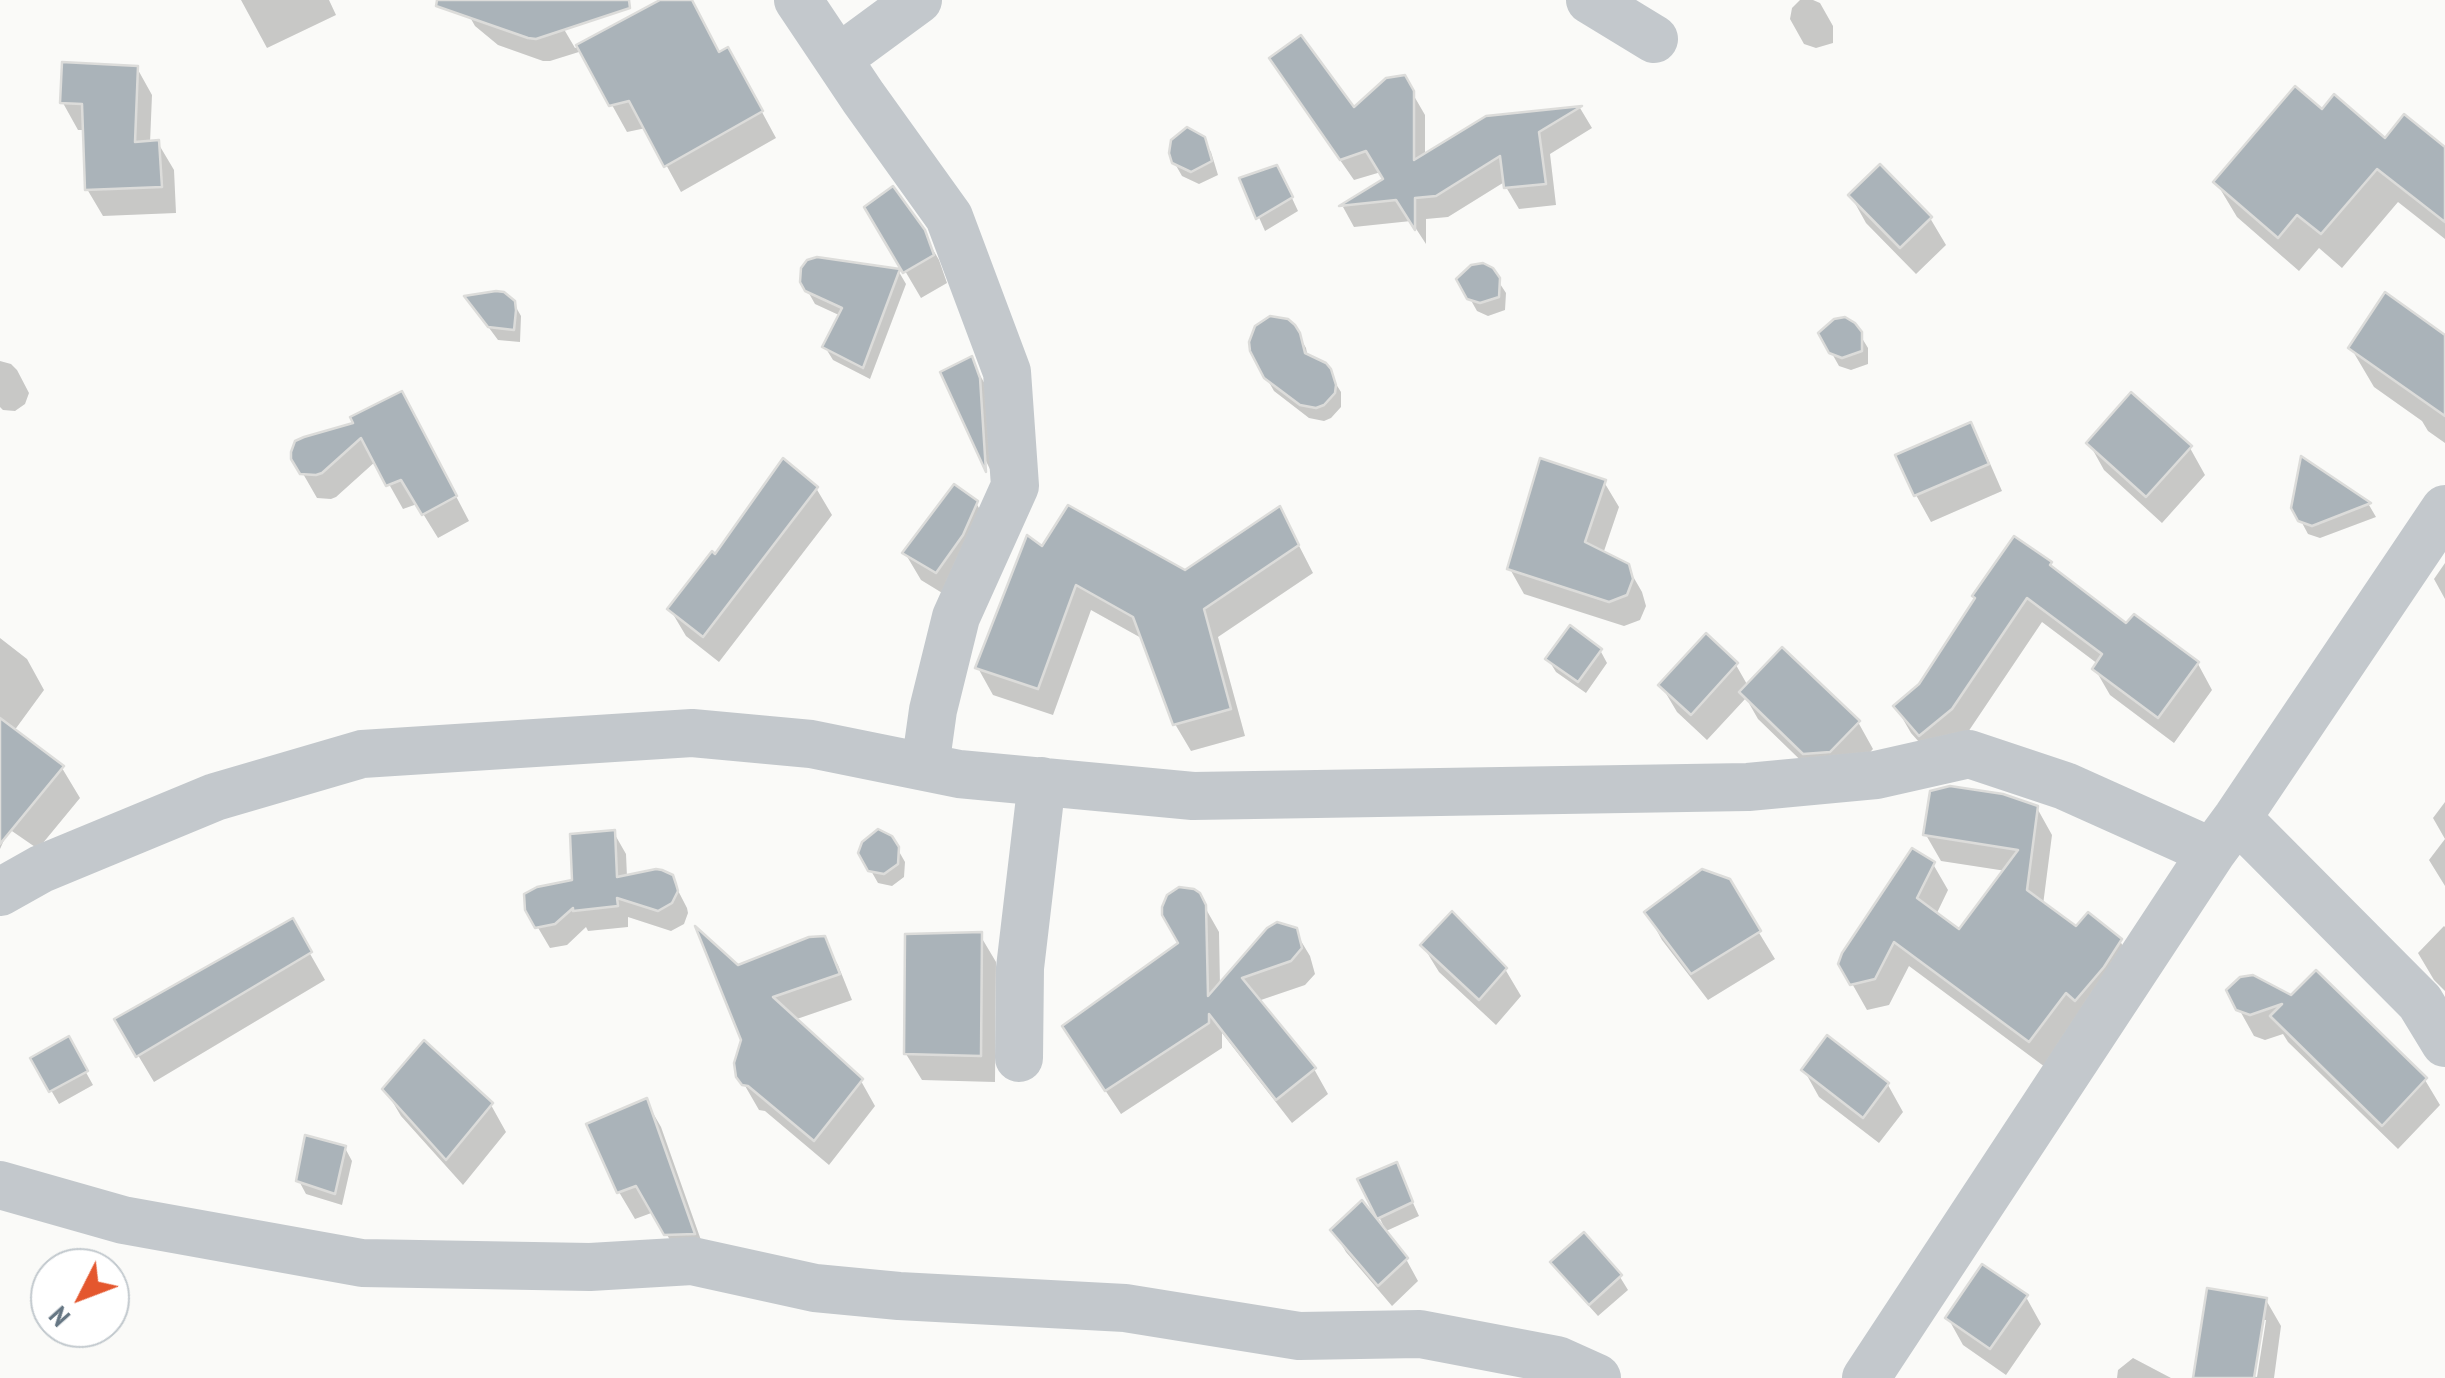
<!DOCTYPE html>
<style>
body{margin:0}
#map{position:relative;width:2445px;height:1378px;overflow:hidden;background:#fafaf8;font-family:"PT Sans Narrow",sans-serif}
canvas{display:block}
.north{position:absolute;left:30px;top:1248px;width:100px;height:100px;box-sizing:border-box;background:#fff;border:2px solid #c1c8cd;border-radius:50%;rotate:228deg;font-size:28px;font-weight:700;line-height:40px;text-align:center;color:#657683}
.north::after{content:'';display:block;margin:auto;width:35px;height:45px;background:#e4572e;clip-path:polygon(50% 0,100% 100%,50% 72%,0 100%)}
</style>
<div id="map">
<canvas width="2445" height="1378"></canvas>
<div class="north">N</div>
</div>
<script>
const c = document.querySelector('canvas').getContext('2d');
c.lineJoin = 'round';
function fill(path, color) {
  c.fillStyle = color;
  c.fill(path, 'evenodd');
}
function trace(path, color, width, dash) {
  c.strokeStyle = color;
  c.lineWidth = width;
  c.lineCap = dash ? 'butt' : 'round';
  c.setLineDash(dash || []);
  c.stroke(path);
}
const shadow = new Path2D(`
 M241 0H329L336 15 267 48Z
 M464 0H550L548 2 575 48 666 0H690L719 54 743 77 776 138 681 192 646 128 627 132 582 51 550 61H543L498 45 475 26 462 3Z
 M1800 0H1813L1820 3 1833 26V43L1816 48 1804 44 1790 19 1792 8Z
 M137 68 152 95 150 143H158L174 170 176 213 103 216 87 189 85 130H78L63 103Z
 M1403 77 1425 115V156L1486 119 1580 108 1592 128 1550 154 1556 205 1519 209 1506 187V181L1448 217 1426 219V244L1411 221 1354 227 1343 207 1386 181 1381 172 1354 180 1284 80 1354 111Z
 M2322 113 2386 142 2445 150V239L2398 202 2342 268 2319 248 2299 271 2237 217 2216 182Z
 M1203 139 1211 152 1218 175 1199 184 1182 176 1174 162Z
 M1242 179 1284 181 1298 211 1265 231Z
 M1851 196 1930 218 1946 245 1916 274 1866 223Z
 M868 208 922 231 939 260 947 283 921 298Z
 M1491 270 1506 293 1505 310 1488 316 1477 311 1459 279Z
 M899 272 906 284 870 379 833 360 825 347 841 316 815 304 802 281Z
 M513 302 521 316 520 342 498 340 475 309Z
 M1854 325 1868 348V364L1851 370 1839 366 1821 334Z
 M1298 334 1306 348 1308 358 1324 365 1341 392V407L1331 418 1324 421 1309 418 1274 391 1266 377Z
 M2445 336V443L2428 431 2422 421 2374 387 2351 348Z
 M971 359 986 386 1000 490 944 374Z
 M0 361 11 364 17 370 29 393 25 404 15 411 3 410 0 407Z
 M415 418 469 521 438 538 417 504 403 509 376 461 336 497 331 499 317 498 294 458 357 425Z
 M1970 425 1985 452 2002 491 1931 522 1916 495 1898 456Z
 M2089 443 2190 448 2205 475 2162 523 2104 470Z
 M2303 461 2369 505 2376 517 2320 538 2308 534 2294 508Z
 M1604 482 1619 507 1603 554 1627 566 1642 592 1646 606 1640 620 1624 626 1524 594 1510 569Z
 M816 488 832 515 719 662 686 636 670 609Z
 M976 503 992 530 952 599 921 580 905 553Z
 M1294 536 1313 573 1218 637 1245 736 1191 751 1175 724 1143 639 1091 610 1053 715 993 695 978 668 1043 550 1185 572Z
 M2445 563V599L2434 579Z
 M2050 564 2054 572 2127 626 2134 617 2198 664 2212 690 2174 743 2110 695 2095 669 2098 664 2042 622 1966 735 1935 760 1911 733 1896 707Z
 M0 638 27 659 44 690 14 731 62 768 80 798 38 849 9 829 0 849Z
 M1600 650 1607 663 1586 693 1556 672 1548 659Z
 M1736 665 1748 686 1858 722 1873 749 1846 778 1821 780 1758 719 1746 698 1707 740 1677 712 1661 685Z
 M2445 802V886L2429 860 2445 839 2433 818Z
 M2037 808 2052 835 2043 905 2077 930 2120 941 2135 967 2045 1067 1909 966 1889 1005 1867 1010 1841 964 1933 864 1948 890 1936 915 1960 933 2006 871 1941 861 1926 835Z
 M614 833 626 854 627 877H671L687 908 688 913 684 924 671 931 628 917V927L588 931 586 927 567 945 550 948 527 909 575 882Z
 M897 848 905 862 904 877 892 886 878 883 861 853Z
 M1728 882 1775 959 1708 1000 1662 940 1647 913Z
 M1198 895 1219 932 1220 986 1295 931 1310 956 1315 974 1305 985 1258 1001 1314 1069 1328 1094 1292 1123 1222 1033V1048L1121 1114 1079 1051 1181 943Z
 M2444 926 2445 927V991L2434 980 2418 953Z
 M980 935 996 962 995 1082 922 1080 906 1054Z
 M823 939 838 965 852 1000 794 1020 861 1081 875 1106 829 1165 765 1111 759 1110 744 1084V1040L737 968Z
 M305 945 325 980 154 1082 117 1020Z
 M1423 946 1505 969 1521 996 1496 1025 1439 972Z
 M2242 979 2425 1080 2440 1105 2398 1149 2288 1042 2283 1034 2265 1040 2254 1036 2229 991Z
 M68 1040 93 1085 59 1104 33 1059Z
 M1804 1070 1888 1085 1903 1112 1879 1143 1819 1097Z
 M385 1089 491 1105 506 1132 463 1185 401 1116Z
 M646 1101 661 1127 708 1260 682 1261 654 1212 635 1219 619 1192 589 1125Z
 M345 1148 352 1161 342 1205 306 1194 299 1181Z
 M1396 1166 1419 1216 1384 1232 1406 1259 1418 1281 1392 1306 1346 1252 1333 1230 1385 1229 1361 1180Z
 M1583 1236 1620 1277 1628 1290 1598 1316 1561 1275 1554 1263Z
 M2026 1297 2041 1324 2006 1375 1963 1345 1948 1318Z
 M2266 1300 2281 1326 2274 1378H2196ZM2261 1320H2266L2257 1377 2252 1376Z
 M2133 1358 2171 1378H2117L2118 1370Z`);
const building = new Path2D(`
 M437 0H629L630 8 536 39 528 38 436 6Z
 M660 0H692L719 52 728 47 763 111 664 167 629 101 609 106 576 45Z
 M1301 35 1354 107 1386 78 1405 75 1414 91V160L1486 116 1582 106 1539 132 1546 184 1504 188 1500 156 1436 196 1415 198V230L1396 200 1339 206 1383 179 1366 151 1340 160 1269 58Z
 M62 62 138 66 135 142 159 140 162 187 85 190 82 104 60 103Z
 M2295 86 2322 109 2334 94 2385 138 2404 114 2445 147V222L2377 169 2321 234 2297 215 2278 238 2213 182Z
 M1187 127 1205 137 1212 161 1191 172 1172 163 1169 153 1171 140Z
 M1880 164 1932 217 1900 248 1848 195Z
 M1277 165 1293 197 1256 219 1239 178Z
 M893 186 925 230 934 255 903 273 864 207Z
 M817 257 900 269 863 368 822 347 842 308 805 291 800 282 801 268 807 260Z
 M1483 263 1493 268 1500 278 1499 297 1480 303 1467 299 1456 279 1471 265Z
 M496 291 504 292 515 301 516 310 514 330 488 327 464 296Z
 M2385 292 2445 335V416L2348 348Z
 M1270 316 1288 319 1295 325 1300 333 1305 353 1326 363 1331 369 1336 385 1335 393 1324 405 1316 408 1300 405 1264 378 1250 351 1249 342 1255 326Z
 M1845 317 1855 323 1862 332V351L1842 358 1829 353 1818 333 1834 319Z
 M972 356 980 378 986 472 940 372Z
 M402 391 457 496 422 515 401 480 386 486 361 438 322 473 316 475 300 474 291 459V452L295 441 304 437 353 423 350 417Z
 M2131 392 2192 446 2146 497 2086 443Z
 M1971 422 1989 464 1914 496 1895 455Z
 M2301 456 2371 503 2312 526 2298 521 2291 508Z
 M783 458 818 487 703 637 667 609 712 551 715 554Z
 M1540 458 1606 480 1585 542 1629 564 1633 579 1627 595 1609 602 1507 569Z
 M954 484 978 501 963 535 936 573 902 553Z
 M1068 505 1185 570 1280 506 1299 545 1204 609 1231 709 1173 725 1133 617 1076 585 1038 689 975 668 1027 535 1042 546Z
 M2014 536 2052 562 2050 565 2126 623 2134 614 2199 662 2158 718 2092 669 2102 654 2027 598 1952 709 1919 736 1893 706 1919 684 1975 598 1972 596Z
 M1570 625 1602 649 1578 682 1545 659Z
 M1706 633 1738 663 1691 715 1658 685Z
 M1782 647 1860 721 1830 752 1803 754 1739 692Z
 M0 718 64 766 0 844Z
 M1950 786 2003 794 2038 806 2027 890 2076 926 2088 912 2122 939 2104 967 2075 1001 2066 993 2029 1042 1894 942 1875 979 1850 985 1838 964 1842 953 1912 848 1935 862 1917 898 1959 929 2018 850 1923 835 1930 791Z
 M878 829 892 836 899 847 898 864 884 874 868 871 858 853 862 842Z
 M615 830 617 877 656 869 662 870 673 875 676 884 678 891 672 903 658 911 617 898 618 906 573 911V908L555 924 535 928 525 910 524 894 537 887 572 880 570 834Z
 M1702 869 1730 879 1761 931 1691 974 1644 912Z
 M1179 887 1194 889 1200 893 1206 905 1208 996 1267 928 1277 922 1297 928 1302 948 1291 961 1242 978 1316 1068 1276 1100 1209 1014V1023L1105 1091 1062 1026 1178 943 1162 915V907L1167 895Z
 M1452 911 1507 968 1479 1000 1420 945Z
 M293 918 312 952 136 1057 114 1019Z
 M695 926 738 965 809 937 825 936 840 974 773 997 863 1079 814 1141 748 1086 742 1085 736 1077 734 1063 741 1040Z
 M982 932 981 1056 904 1054 905 934Z
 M2316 970 2427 1078 2382 1126 2270 1016 2282 1004 2250 1015 2236 1010 2226 990 2240 977 2253 975 2291 995Z
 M1827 1035 1889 1083 1863 1118 1801 1070Z
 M69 1036 88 1071 49 1092 30 1058Z
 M424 1040 493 1103 446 1160 382 1089Z
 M647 1098 695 1234 664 1235 636 1186 617 1193 586 1124Z
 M305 1135 346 1146 335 1194 296 1181Z
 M1397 1162 1413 1202 1377 1219 1357 1179Z
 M1362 1200 1408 1258 1378 1286 1330 1230Z
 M1584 1232 1622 1275 1589 1305 1550 1262Z
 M1982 1264 2028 1295 1990 1349 1945 1318Z
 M2207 1288 2267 1298 2254 1378H2193Z`);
const minor = new Path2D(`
 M798 0 863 97 949 217 1007 372 1015 486 956 617 933 710 925 767
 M1590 0 1654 39
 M839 58 918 0
 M2237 818 2420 1002 2445 1043
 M0 892 41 869 215 797 362 754 692 733 811 744 959 774 1193 796 1748 787 1876 775 1969 754 2065 786 2212 852
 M1019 1058 1020 968 1042 781
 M0 1185 123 1220 362 1263 590 1267 692 1261 815 1288 899 1296 1125 1308 1299 1336 1420 1334 1557 1360 1597 1378
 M1866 1378 2212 852 2237 818 2445 509`);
fill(shadow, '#0003');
fill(building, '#aab3b9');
trace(building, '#dcdcda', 2.5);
trace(minor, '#c3c8cc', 48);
</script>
